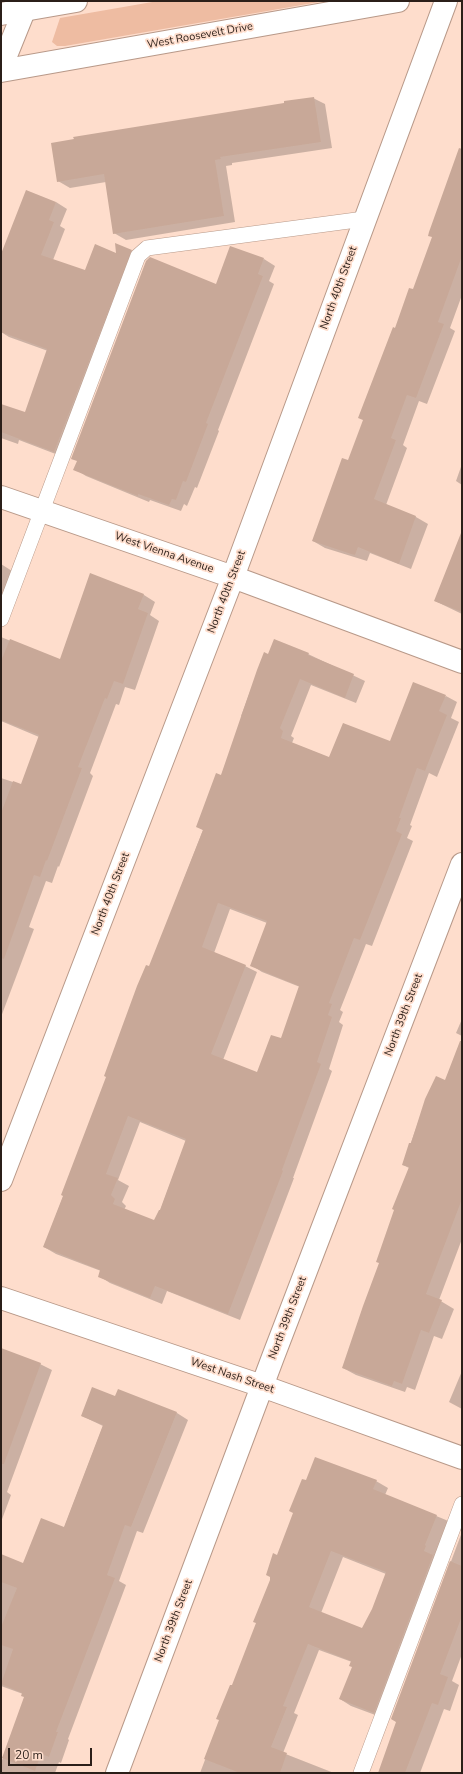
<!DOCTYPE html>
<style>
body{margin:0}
#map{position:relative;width:463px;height:1774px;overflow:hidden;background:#feddcc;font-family:"Nunito Sans",sans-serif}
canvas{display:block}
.frame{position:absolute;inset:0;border:2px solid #2b1f19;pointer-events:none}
.scale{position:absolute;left:8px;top:1748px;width:84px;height:18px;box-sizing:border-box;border:2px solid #2b1f19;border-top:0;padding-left:5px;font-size:12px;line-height:14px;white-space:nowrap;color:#2b1f19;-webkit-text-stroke:3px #feddcc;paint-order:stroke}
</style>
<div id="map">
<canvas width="463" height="1774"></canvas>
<div class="frame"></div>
<div class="scale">20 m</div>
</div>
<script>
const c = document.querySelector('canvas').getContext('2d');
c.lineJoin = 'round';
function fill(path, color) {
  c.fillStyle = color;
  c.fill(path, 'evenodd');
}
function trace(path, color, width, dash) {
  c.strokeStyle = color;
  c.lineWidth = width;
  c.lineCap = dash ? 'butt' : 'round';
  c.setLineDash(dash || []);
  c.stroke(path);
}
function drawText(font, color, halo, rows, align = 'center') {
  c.font = font + ' "Nunito Sans",sans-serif';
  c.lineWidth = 3.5;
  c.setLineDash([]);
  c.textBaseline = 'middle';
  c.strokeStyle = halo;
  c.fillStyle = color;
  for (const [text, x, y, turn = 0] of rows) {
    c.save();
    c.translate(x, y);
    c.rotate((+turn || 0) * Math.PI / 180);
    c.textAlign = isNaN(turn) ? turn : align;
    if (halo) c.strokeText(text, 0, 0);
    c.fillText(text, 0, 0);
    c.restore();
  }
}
const green = new Path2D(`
 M158 1H325L65 46H57L52 42 60 18Z`);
const shadow = new Path2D(`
 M313 98 325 104 332 148 232 163V165L226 166 235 222 126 240 114 233 106 182 70 188 58 181 285 104Z
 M462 163V295L450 328 455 331 427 404 419 401 403 445 407 448 386 505 416 517 428 524 411 569 370 553 367 561 325 548 313 541 349 462 395 329 414 290Z
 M56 202 67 209 60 226 65 229 53 260 85 272 118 254 131 251 142 257 66 458 19 440 18 444 1 438V405L25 414 48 351 9 337 1 332V254Z
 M264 259 275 266 269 281 274 284 218 430 219 431 197 488 195 487 187 506 184 504 181 511 150 500 149 502 86 476 75 469 216 285Z
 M462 464V485L456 481Z
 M462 534V614L435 601Z
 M1 564 12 571 1 599Z
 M91 574 144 595 155 602 150 615 159 621 135 690 125 687 119 705 116 704 90 773 93 776 59 867 58 866 52 883 46 881 29 927 34 929 1 1017V778L22 785 39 737 1 721V637L60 661Z
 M264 654 268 655 308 654 365 681 356 703 311 685 291 736 294 738 292 743 330 758 390 742 446 696 457 702 451 718 459 722 437 777 429 773 410 825 412 826 407 838 413 841 372 946 366 944 340 1010 343 1012 339 1022 343 1025 329 1069 332 1071 293 1178H294L240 1320 167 1291 162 1304 110 1283 99 1276 101 1271 56 1254 44 1247 150 967 203 830 198 827 221 776 243 717 241 716ZM230 909 267 923 251 965 262 972 300 987 282 1040 258 1074 223 1060 257 972 245 966 214 953ZM140 1122 186 1141 160 1211 155 1221 124 1210 126 1206 122 1202 129 1186 118 1180Z
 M462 1019V1036L456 1033Z
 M462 1039V1239L439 1300 454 1309 442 1339 434 1336 415 1390 407 1387 405 1392 356 1375 343 1368 380 1264 409 1168 403 1165 426 1100 446 1081Z
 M1 1357 40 1364 52 1370 7 1492 11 1495 1 1522Z
 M462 1371V1409L449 1402Z
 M116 1398 177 1413 188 1420 143 1533 137 1531 119 1581 126 1585 68 1739 69 1740 61 1763 59 1762 55 1773H1V1763L25 1697 23 1694 1 1686V1555L24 1564 64 1528 103 1426 82 1416Z
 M376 1481 388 1488 385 1495 446 1520 458 1527 386 1719 351 1706 340 1699 353 1667 352 1662 319 1650 294 1713 298 1715 283 1753 334 1773H200L257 1623 278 1556ZM343 1557 386 1574 373 1609 362 1629 321 1613Z
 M462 1532V1654L452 1681 459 1685 450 1711 444 1709 420 1773H389L397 1722 392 1719Z`);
const building = new Path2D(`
 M314 97 321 142 220 157 221 159 215 160 224 216 113 234 104 174 57 182 51 143 74 139 73 137 284 103V101Z
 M459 148 462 149V256L438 322 444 324 416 398 407 395 391 438 396 440 374 499 416 516 399 564 358 547 355 555 351 554 312 541 342 458 348 460 363 420 358 418 393 327 395 328 409 288 413 289 432 237 428 236 429 232Z
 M26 190 56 202 49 220 54 222 41 255 85 270 95 244 116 253 115 243 132 250 54 452 1 432V404L25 412 47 349 1 332V254Z
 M230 246 264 258 258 274 263 276 206 423 208 424 186 482 183 481 176 500 172 499 169 505 138 494V496L73 470 77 461 71 459 146 261 150 257 216 284Z
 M461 533H462V612L434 601Z
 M90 573 144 594 138 609 148 613 123 684 114 681 107 699 105 698 78 767 82 768 47 861 46 860 40 877 34 875 4 959 1 958V813L13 781 21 784 39 735 1 720V661L10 639 60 659Z
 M274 639 309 653 308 655 354 674 345 698 300 679 280 728 283 731 281 738 329 757 343 723 390 741 413 682 446 695 439 711 447 715 425 771 417 768 399 818H401L396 831 402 834 360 940 354 938 329 1003 332 1004 328 1015 332 1017 317 1062 321 1064 282 1170 283 1171 228 1314 155 1286 150 1298 98 1277 100 1270 43 1247 63 1196 61 1195 106 1077 104 1076 137 986 146 965 149 966 203 830 196 827 216 773 221 775 257 670 264 652 268 654ZM218 903 267 921 250 966 299 986 281 1038 271 1035 257 1072 211 1054 246 965 202 947ZM128 1116 186 1139 160 1210H159L154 1220 113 1204 115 1199 111 1195 118 1178 106 1174Z
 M460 1041H462V1199L426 1294 442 1300 429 1333 421 1330 402 1384 394 1381 392 1386 342 1368 363 1306 379 1263 376 1262 394 1210 392 1209 409 1167 402 1165 409 1143H411L425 1099 436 1076 445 1080Z
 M1 1348 41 1363 4 1464H1Z
 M92 1387 115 1396 118 1389 177 1412 131 1527 125 1525 107 1575 115 1578 56 1732H58L49 1757 41 1754 35 1771 2 1758 24 1697 21 1696 22 1693 1 1684 13 1649 1 1645V1627L17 1588 1 1582V1554L23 1563 41 1518 64 1527 103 1425 81 1416Z
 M315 1457 377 1480 373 1489 437 1515 425 1545 426 1546 424 1551 433 1555 374 1713 339 1699 352 1667 349 1666 351 1661 308 1644 283 1706 287 1707 271 1747 287 1753 280 1773H240L204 1759 219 1720 216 1719 230 1685H232L256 1623 253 1622 270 1580V1577L266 1575 273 1553 277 1555 293 1513 289 1511 302 1479 306 1480ZM331 1551 386 1572 372 1609 362 1628 309 1607Z
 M450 1561 462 1566V1616L440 1674 448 1677 438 1705 432 1703 405 1773H378L396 1722 391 1719Z`);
const lane = new Path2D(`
 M1 619 138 256 147 248 364 219
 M361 1773 462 1504`);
const street = new Path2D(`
 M1 68 28 1
 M1 497 233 577 462 662
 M1 1180 233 577 446 1
 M1 1298 262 1386 462 1458
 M117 1773 273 1357 462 864`);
const secondary = new Path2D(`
 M1 14 76 1
 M1 71 398 1`);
const streetNames = [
 ["West Roosevelt Drive",200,36,-10],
 ["North 40th Street",339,288,-70],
 ["West Vienna Avenue",164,553,19],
 ["North 40th Street",227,592,-69],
 ["North 40th Street",111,894,-69],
 ["North 39th Street",404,1015,-69],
 ["North 39th Street",288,1318,-69],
 ["West Nash Street",232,1376,19],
 ["North 39th Street",174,1621,-69]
];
fill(green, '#eebca2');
fill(shadow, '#0003');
fill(building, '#c8a898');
trace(lane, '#b89989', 16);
trace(street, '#b89989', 24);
trace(secondary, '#b89989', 24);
trace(lane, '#fff', 15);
trace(street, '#fff', 22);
trace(secondary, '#fff', 22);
drawText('11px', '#2b1f19', '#feddcc', streetNames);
</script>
